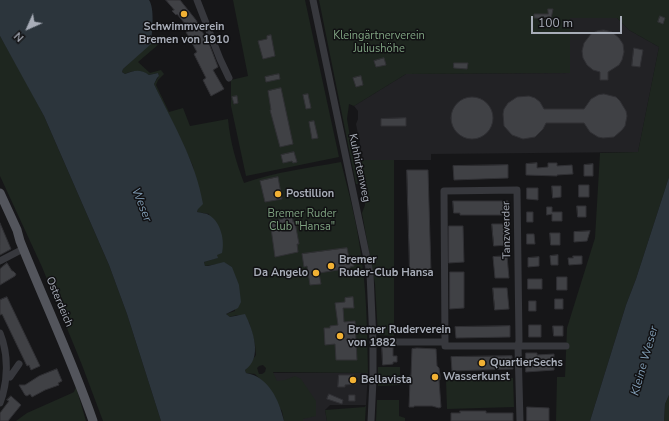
<!DOCTYPE html>
<meta charset="utf-8">
<style>
body{margin:0}
#map{position:relative;width:669px;height:421px;overflow:hidden;background:#161618;font-family:"Nunito Sans",sans-serif}
canvas{display:block}
.north{position:absolute;left:8px;top:8px;width:40px;height:40px;-webkit-text-stroke:3px #111113;paint-order:stroke;rotate:225deg;font-size:11px;font-weight:700;line-height:16px;text-align:center;color:#a8adb8}
.north::after{content:'';display:block;margin:auto;width:14px;height:18px;background:#a8adb8;clip-path:polygon(50% 0,100% 100%,50% 72%,0 100%)}
.scale{position:absolute;left:531px;top:16px;width:91px;height:18px;box-sizing:border-box;border:2px solid #a8adb8;border-top:0;padding-left:5px;font-size:12px;line-height:14px;white-space:nowrap;color:#a8adb8;-webkit-text-stroke:3px #111113;paint-order:stroke}
</style>
<div id="map">
<canvas width="669" height="421"></canvas>
<div class="north">N</div>
<div class="scale">100 m</div>
</div>
<script>
const c = document.querySelector('canvas').getContext('2d');
c.lineJoin = 'round';
function fill(path, color) {
  c.fillStyle = color;
  c.fill(path, 'evenodd');
}
function trace(path, color, width, dash) {
  c.strokeStyle = color;
  c.lineWidth = width;
  c.lineCap = dash ? 'butt' : 'round';
  c.setLineDash(dash || []);
  c.stroke(path);
}
function drawText(font, color, halo, rows, align = 'center') {
  c.font = font + ' "Nunito Sans",sans-serif';
  c.lineWidth = 3;
  c.setLineDash([]);
  c.textBaseline = 'middle';
  c.strokeStyle = halo;
  c.fillStyle = color;
  for (const [text, x, y, turn = 0] of rows) {
    c.save();
    c.translate(x, y);
    c.rotate((+turn || 0) * Math.PI / 180);
    c.textAlign = isNaN(turn) ? turn : align;
    if (halo) c.strokeText(text, 0, 0);
    c.fillText(text, 0, 0);
    c.restore();
  }
}
const built = new Path2D(`
 M570 18H617L629 30 659 47 638 152 431 154V160H363L356 124 358 119V111L354 106 406 74 570 73Z
 M270 373H368L366 405H330L325 410 327 421H303Z`);
const green = new Path2D(`
 M233 0H305L339 157 246 176 231 106V80L248 76Z
 M319 0H669V177L636 279 626 305 590 421H556L557 377H565L567 328 595 238 600 153 638 152 659 47 629 30 617 18H570V73L406 74 354 106 349 104 347 119 358 184H356Z
 M164 35 166 38 138 62 150 73 161 70 164 74 158 80 156 85 169 112 183 108 190 126 228 119C230 141 236 162 244 183 275 172 308 168 341 162 348 190 356 219 360 248 367 290 367 331 368 373L273 372 277 381 285 380 295 376 301 379 316 401V416L303 419V421H284L282 411 260 379 255 374 246 373 245 370 256 355 255 344 249 322 237 315 230 317 226 314 235 311 232 267 225 263 205 266 204 262 217 258 209 214 197 212 198 209 193 166 154 84 159 76 158 73 149 75C141 70 133 70 125 74L122 72 123 69 158 36ZM263 365 266 368 265 372 262 374H259L257 368 259 366Z
 M0 36 24 78 44 116 109 265 127 314 161 421H103L82 365 42 267 0 176Z
 M359 160H394V336L378 335 375 284 362 213 365 205Z
 M378 367H400V385L378 386Z
 M513 378 514 407 447 409 446 380Z
 M76 387 86 421H16L27 413 72 393 74 392Z
 M669 395V421H664L665 404Z
 M377 400H399V416L405 418V421H376Z
 M366 405 365 421H327L325 410 365 407Z`);
const water = new Path2D(`
 M0 0H149C155 9 152 32 151 44L123 69 122 72 125 74C134 70 141 69 149 75L158 73 159 76 157 78 154 84C172 122 196 161 203 204L198 209 197 212C201 213 206 213 209 215 221 222 225 241 222 253L217 255 218 258 204 262 205 266H208L224 262 232 267 239 285 241 302 238 308 226 314 230 317 245 314C253 330 263 358 245 370L246 373C269 377 279 400 284 421H161L127 314 109 265 44 116 0 36Z
 M669 177V395L665 404 664 421H590L626 305 636 279Z`);
const building = new Path2D(`
 M166 0H180L196 20 210 46 218 67 213 70 224 89 211 96 203 80 206 78 194 54 197 52 186 32 190 30 177 14 176 15 172 11 174 10Z
 M548 9H553L551 19 534 18V14H548Z
 M660 16 665 18 663 24 658 22Z
 M604 30 612 32 619 38 623 44 624 52 622 60 619 65 608 72V80H600V72L593 70 587 65 583 58 582 51 584 43 591 34 597 31Z
 M271 35 275 56 263 59 258 41 267 39V36Z
 M634 48 643 50 640 67 632 66Z
 M384 58 386 65 376 67 374 61Z
 M454 63H468L467 69 454 68Z
 M279 74 280 79 266 82 265 77Z
 M361 76 363 85 356 87 353 78Z
 M281 88 293 144 280 147 270 110H271L268 91Z
 M308 94 311 108 306 109 303 95Z
 M604 94 616 97 620 101 626 111 627 116 625 126 622 130 614 137 603 138 598 137 590 132 584 123H546L543 129 535 137 523 139 512 135 504 126 503 114 504 109 508 103 517 97 529 96 535 98 540 102 544 109H584L591 99 598 95Z
 M237 96 238 103 234 104 232 97Z
 M451 118a21 21 0 1 1 42 0a21 21 0 1 1-42 0Z
 M406 118V126H381V119Z
 M314 121 318 138 312 139 309 122Z
 M294 152 297 162 293 163 292 161 283 163 281 155Z
 M537 163V168L548 167V163H557V166L572 165 573 174 557 175V176L526 175V164Z
 M593 164V176H584V165Z
 M508 165V178L454 180 453 166Z
 M407 170H428L431 272 410 273Z
 M278 177 282 199 265 202 260 181Z
 M579 185H589V197H579Z
 M552 186H561V197L553 198Z
 M527 188H538V200L527 199Z
 M453 201H508V212H502V215H460V213H454Z
 M577 206H586V217H578Z
 M547 207H552V212H562V221H552V214L547 215Z
 M527 212H533V222H527Z
 M292 213 293 222H295L299 244H297L298 252 275 257 270 221 283 219V215Z
 M0 223 11 249 0 255Z
 M492 224H506L508 245 494 246Z
 M449 226H463L464 262 449 263Z
 M590 231 587 241 574 242V232Z
 M550 233H560V245H551Z
 M527 234H534L535 244H527Z
 M347 248 349 258H353L354 266 350 267V268L319 273 321 284 310 285 307 266 304 267 302 254Z
 M558 255V265H551L550 256Z
 M507 256 509 278H495L493 257Z
 M573 256H582V264L569 265 568 258H573Z
 M539 257V266L528 267V258Z
 M7 263 12 271H13L16 274 15 276 0 285V269Z
 M450 272H464V308L450 309Z
 M557 277H567V290H557Z
 M528 279H542V289H528Z
 M493 288H507L509 309 495 310Z
 M7 297 40 366 31 370 29 365 27 366 2 314 0 315V300Z
 M353 297 354 308H343L344 322 355 321 357 360H336L335 344 325 345 324 328H330V326L338 325 335 303 345 302V298Z
 M555 299H563V309H555Z
 M529 301H536V311H529Z
 M529 325H541V337H529Z
 M510 326V337L456 338 455 327Z
 M553 326H563V336H554Z
 M382 347H393V356H397V362H393V364L383 365Z
 M417 348 436 349 437 366 439 368 440 375V380H439L441 407 439 408 432 406H414V407H409L410 381 409 376H411L412 349Z
 M526 353H537V355L554 354V370L526 372Z
 M512 356 513 369 452 371 451 357Z
 M57 369 62 381 58 383 59 385 45 390 32 397 30 394 27 396 25 395 19 385H25L39 376Z
 M339 375H354V378H356V384L345 385V387H338Z
 M329 394 343 400 342 404 327 399Z
 M349 395H355V401H349Z
 M11 396 21 405 8 421H0V413L9 401 7 400Z
 M527 407 549 408V421H527Z
 M460 411H486V413H513V421H451V413H460Z`);
const minor = new Path2D(`
 M197 0 220 59 229 78
 M313 0 370 273 373 342V380L371 421
 M0 261 23 249
 M0 333C9 355 8 382 0 403
 M373 342H445V346H566
 M445 342 444 191 517 190 519 341 518 346 520 421
 M10 377 19 364`);
const major = new Path2D(`
 M0 193 17 230 20 241C44 301 72 360 93 421`);
const markers = [
 [184,14,4,"#f2b134"],
 [278,194,4,"#f2b134"],
 [331,266,4,"#f2b134"],
 [316,273,4,"#f2b134"],
 [340,336,4,"#f2b134"],
 [482,363,4,"#f2b134"],
 [435,377,4,"#f2b134"],
 [353,380,4,"#f2b134"]
];
const poiNames = [
 ["Schwimmverein",184,27,"center"],
 ["Bremen von 1910",184,40,"center"],
 ["Postillion",286,194],
 ["Bremer",339,260],
 ["Ruder-Club Hansa",339,273],
 ["Da Angelo",308,273,"right"],
 ["Bremer Ruderverein",348,330],
 ["von 1882",348,343],
 ["QuartierSechs",490,363],
 ["Wasserkunst",443,377],
 ["Bellavista",361,380]
];
const parkNames = [
 ["Kleingärtnerverein",379,36],
 ["Juliushöhe",379,49],
 ["Bremer Ruder",302,214],
 ["Club \"Hansa\"",302,227]
];
const streetNames = [
 ["Kuhhirtenweg",359,168,78],
 ["Tanzwerder",507,230,-91],
 ["Osterdeich",59,302,67]
];
const waterNames = [
 ["Weser",141,205,68],
 ["Kleine Weser",645,361,-74]
];
fill(built, '#222225');
fill(green, '#1e261f');
fill(water, '#2c353c');
fill(building, '#404145');
trace(building, '#303034', 1);
trace(minor, '#37383d', 7);
trace(major, '#53555c', 9);
for (const [x, y, r, color] of markers) {
  const dot = new Path2D();
  dot.arc(x, y, r, 0, 2 * Math.PI);
  c.fillStyle = color;
  c.fill(dot);
  trace(dot, '#111113', 1.5);
}
drawText('bold 11px', '#a8adb8', '#111113', poiNames, 'left');
drawText('11px', '#7fa381', '#111113', parkNames);
drawText('11px', '#a8adb8', '#111113', streetNames);
drawText('italic 12px', '#7f9bb3', '#111113', waterNames);
</script>
